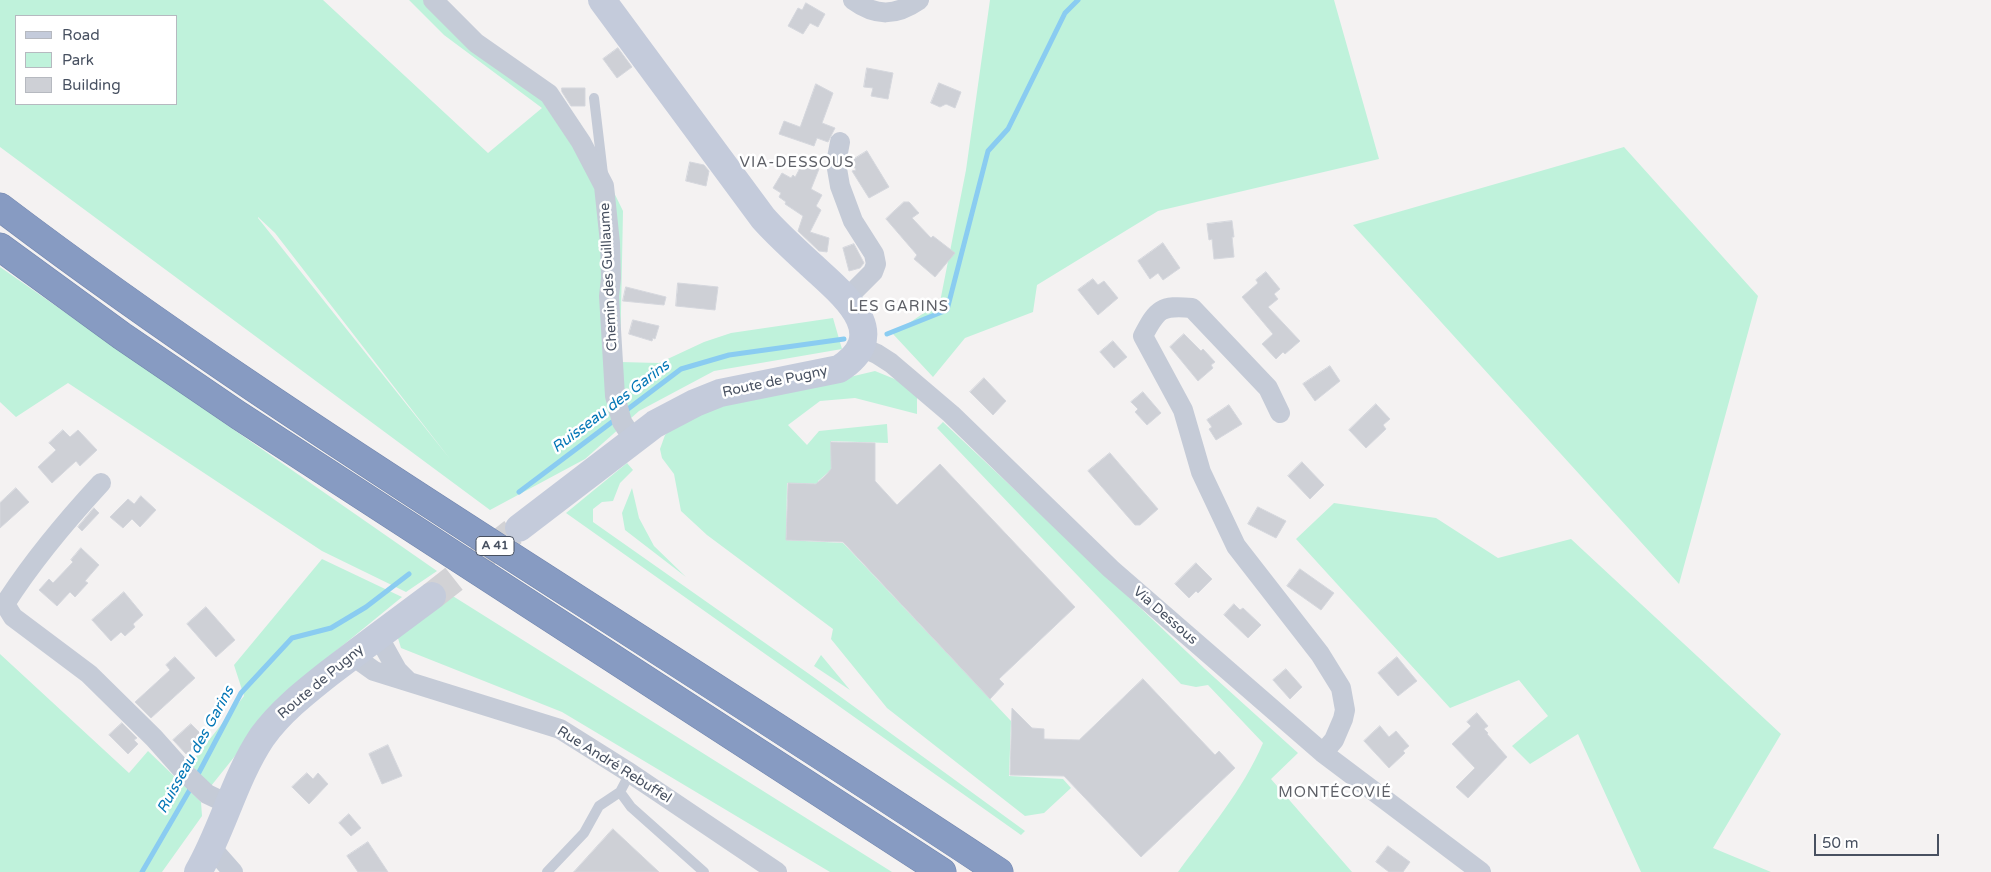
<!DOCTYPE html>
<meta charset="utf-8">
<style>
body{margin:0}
#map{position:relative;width:1991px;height:872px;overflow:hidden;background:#f4f2f2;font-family:"Varela Round",sans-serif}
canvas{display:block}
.legend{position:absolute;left:15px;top:15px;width:162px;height:90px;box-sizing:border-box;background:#fff;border:1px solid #b6b9c0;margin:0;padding:6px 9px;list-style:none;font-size:15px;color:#485161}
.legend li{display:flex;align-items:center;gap:10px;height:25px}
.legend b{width:25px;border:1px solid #b6b9c0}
.scale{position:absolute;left:1814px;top:834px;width:125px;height:22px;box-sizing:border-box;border:2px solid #485161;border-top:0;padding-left:6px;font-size:15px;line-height:18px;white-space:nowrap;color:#485161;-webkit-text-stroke:4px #fff;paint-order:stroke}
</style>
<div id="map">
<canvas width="1991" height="872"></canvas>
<ul class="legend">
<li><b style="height:6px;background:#c4cbdb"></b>Road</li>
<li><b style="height:14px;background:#bff2db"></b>Park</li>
<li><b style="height:14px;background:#ced0d6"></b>Building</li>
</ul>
<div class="scale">50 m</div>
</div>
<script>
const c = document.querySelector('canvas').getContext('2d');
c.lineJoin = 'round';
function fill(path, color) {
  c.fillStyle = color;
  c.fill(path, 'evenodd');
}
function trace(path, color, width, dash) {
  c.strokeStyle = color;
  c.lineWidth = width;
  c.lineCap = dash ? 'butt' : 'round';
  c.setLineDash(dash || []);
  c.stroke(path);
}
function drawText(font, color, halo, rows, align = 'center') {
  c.font = font + ' "Varela Round",sans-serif';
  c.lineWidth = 5;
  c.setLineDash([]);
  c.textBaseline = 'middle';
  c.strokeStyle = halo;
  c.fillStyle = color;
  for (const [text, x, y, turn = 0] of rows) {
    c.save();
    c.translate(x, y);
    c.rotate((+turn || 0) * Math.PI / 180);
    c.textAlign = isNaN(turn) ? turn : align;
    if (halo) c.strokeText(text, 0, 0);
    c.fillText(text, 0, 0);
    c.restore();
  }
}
const green = new Path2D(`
 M0 0H323L488 153 542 108 444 35 409 0H446L474 30 580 123 623 211 620 362 659 363 704 342 731 333 833 318 842 349 714 371 639 411 585 459 490 510 0 147ZM16 16H176V104H16ZM258 217 275 233 450 459 258 218Z
 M990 0H1334L1379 159 1158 211 1037 285 1033 312 965 338 933 377 893 334 940 302 966 170Z
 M1624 147 1758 296 1679 584 1353 225Z
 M0 267 437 571 406 592 322 551 68 383 16 417 0 402Z
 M875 371 897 380 917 397V414L855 398 820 401 788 425 807 445 819 431 887 424 888 443 831 441V470L818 481V484L787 483 786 540 843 543 1011 721 1009 776 1063 779 1071 788 1044 813 1025 816 887 708 831 639 833 629 707 535 681 511 674 474 662 458 660 449 665 435 675 426 733 401 833 381Z
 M943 422 1205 669 1298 753 1271 779 1352 872H1178C1208 831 1243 790 1263 743L1208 685 1196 687 1181 684 937 428Z
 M627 463 633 470 620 483 613 501 602 502 593 509V522L812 676 1025 831 1021 835 566 513Z
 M632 488 639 518 654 546 686 577 625 530 622 513Z
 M1334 503 1436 518 1498 558 1571 539 1781 734 1713 848 1771 872H1641L1578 734 1530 764 1512 746 1548 716 1519 680 1450 708 1296 539Z
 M322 559 402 597 287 691 211 786 190 764 244 696 234 665Z
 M448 593 892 872H830L562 712 401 648 397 635 410 621Z
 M0 654 129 773 148 751 201 802 202 816 162 872H0Z
 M821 655 850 690 814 666Z`);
const stream = new Path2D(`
 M887 334 947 310 988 151 1008 129 1065 13 1078 0
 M624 412 681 369 729 355 844 339
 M519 492 616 419
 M196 778 241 693 292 638 331 628 366 607 409 574
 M142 872 192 786`);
const building = new Path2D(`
 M806 3 825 14 818 27 810 23 803 34 788 26 798 8 802 10Z
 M618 48 632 67 617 78 603 59Z
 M867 68 893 73 888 99 871 96 873 88 864 87Z
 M939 83 961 92 955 108 946 104 940 107 931 103Z
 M816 84 833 93 822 123 835 128 828 142 817 138 814 146 779 134 784 121 800 127Z
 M562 88H585V106H571L562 92Z
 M867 151 889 187 869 198 852 171 856 170 851 161Z
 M804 161 819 169 811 189 822 195 816 206 821 210 810 232 829 238 827 252 819 251 798 231 803 216 785 204 786 202 779 197 781 193 773 188 782 173 791 178 793 175 795 177Z
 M690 162 704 165 709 171 706 186 686 181Z
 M904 202H909L919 213 912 218 931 238 933 236 955 253 935 277 914 259 917 255 886 219Z
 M1232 221 1234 237H1232L1234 257 1214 259 1212 239 1209 240 1207 224Z
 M1163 243 1180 268 1163 280 1158 273 1150 279 1138 261Z
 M854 244 864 263 860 268 849 271 843 248Z
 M1266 272 1280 289 1274 294 1278 299 1268 307 1300 341 1285 354 1283 352 1276 359 1262 344 1273 334 1242 297 1258 283 1256 280Z
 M1093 279 1098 285 1104 281 1118 298 1098 315 1078 290Z
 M678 283 718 287 715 310 676 306Z
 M626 287 666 297 664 305 623 301Z
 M633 320 659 326 655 339 653 338 652 341 629 334Z
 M1184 334 1201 351 1203 349 1215 362 1211 365 1213 368 1198 381 1170 347Z
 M1113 341 1127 357 1114 368 1100 352Z
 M1330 366 1340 381 1315 401 1303 384Z
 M984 378 1006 401 993 415 970 392Z
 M1143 392 1161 413 1147 425 1135 412 1138 409 1131 402Z
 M1376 404 1390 419 1383 425 1386 429 1366 448 1349 430Z
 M1229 405 1242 424 1216 440 1209 429 1212 427 1207 420Z
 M63 430 70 437 78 430 97 450 80 466 76 461 52 483 38 467 56 450 49 443Z
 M831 442 875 443V481L897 505 940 464 1075 607 999 679 1004 684 990 699 843 542 786 540 788 483 816 484 826 475 831 469Z
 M1110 453 1158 509 1140 525H1135L1088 471Z
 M1302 462 1324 485 1310 499 1288 476Z
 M16 488 29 502 0 528V503Z
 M141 496 156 510 140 527 132 519 123 528 110 517 128 499 134 504Z
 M1258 507 1286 521 1276 538 1248 524Z
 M94 508 99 513 82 531 78 527Z
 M81 548 99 565 85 581 88 583 75 597 70 592 57 606 39 590 49 579 53 583 73 562 71 560Z
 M1196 563 1212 579 1198 593 1196 591 1189 598 1175 584Z
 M1300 569 1334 593 1321 610 1287 586Z
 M124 592 143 615 133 624 135 627 125 636 121 632 111 641 92 620Z
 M1234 604 1240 610 1243 608 1261 625 1248 638 1224 615Z
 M206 607 235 640 216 657 187 624Z
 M175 657 195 678 151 718 135 702 170 670 166 665Z
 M1397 657 1417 681 1398 696 1378 673Z
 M1286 669 1302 687 1290 699 1273 680Z
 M1143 679 1215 755 1219 751 1235 768 1141 857 1064 776 1010 775 1012 708 1032 728 1044 729V739L1079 740Z
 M1477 713 1488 726 1484 729 1488 733 1487 734 1507 757 1468 798 1456 787 1475 768 1452 744 1471 726 1467 722Z
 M122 723 137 738 134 740 138 744 128 754 109 735Z
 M191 724 205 738 186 754 173 740Z
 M1380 726 1389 737 1396 731 1409 746 1403 751 1405 753 1389 768 1364 741Z
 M388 745 402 776 382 784 369 754Z
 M307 773 313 779 318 773 328 784 309 804 292 787Z
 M349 814 361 828 351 836 339 823Z
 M613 829 659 872H574Z
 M368 842 388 872H358L347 856Z
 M1388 846 1410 862 1403 872H1389L1376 862Z`);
const secondaryTunnel = new Path2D(`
 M432 596 513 532`);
const lane = new Path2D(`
 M594 98 603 174
 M630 773 620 792 631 807 704 872
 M547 872 584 833 599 806 620 792`);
const street = new Path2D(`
 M433 0 476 43 549 94 581 142 604 186 610 243 611 278 609 296 615 396 622 422 634 440
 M853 0C876 17 896 16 919 0
 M840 142 836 163 840 186 853 221 874 254 876 264 873 272 847 298
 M861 347 877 354 891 363 951 414 1111 569 1323 753 1481 872
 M1280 413 1268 388 1192 308C1161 305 1157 309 1143 336L1183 410 1201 472 1236 546 1320 654 1341 688 1345 710 1343 719 1334 740 1323 753
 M101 483C66 521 33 560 5 604L13 617 89 674 154 738 187 775 207 794 228 804
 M378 636 397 670 408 681
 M354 654 360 661 374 671 560 729 630 773 777 872
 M211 847 233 872`);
const secondary = new Path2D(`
 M519 528 655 424 695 403 720 393 839 369C895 333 841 293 810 264 794 249 778 235 763 218L602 0
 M198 872C223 829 234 779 262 737 280 712 304 693 328 674 362 648 397 622 432 596`);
const highway = new Path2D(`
 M0 207C162 330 332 441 503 551 668 657 834 763 999 872
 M0 247 122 336 238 415 942 872`);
const shields = [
 [495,546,38]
];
const shieldNames = [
 ["A 41",495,546]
];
const streetNames = [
 ["Chemin des Guillaume",609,277,-93],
 ["Route de Pugny",775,382,-12],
 ["Via Dessous",1165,616,41],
 ["Route de Pugny",321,682,-40],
 ["Rue André Rebuffel",614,765,32]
];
const neighbourhoodNames = [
 ["VIA-DESSOUS",797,163],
 ["LES GARINS",899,307],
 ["MONTÉCOVIÉ",1335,793]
];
const waterNames = [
 ["Ruisseau des Garins",611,407,-37],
 ["Ruisseau des Garins",196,750,-61]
];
fill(green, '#bff2db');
trace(stream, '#8accf1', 5);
fill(building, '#ced0d6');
trace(building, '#d5d7dd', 1);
trace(secondaryTunnel, '#d2d2d5', 28, [28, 14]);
trace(highway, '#7286ae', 29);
trace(lane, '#c5cbd7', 10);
trace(street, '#c5cbd7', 20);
trace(secondary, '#c4cbdb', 28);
trace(highway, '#879bc2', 28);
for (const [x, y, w] of shields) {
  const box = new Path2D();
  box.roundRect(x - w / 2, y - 9.5, w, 19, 4);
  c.fillStyle = '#fff';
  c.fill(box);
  trace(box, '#485161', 1);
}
drawText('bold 12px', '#485161', null, shieldNames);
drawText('14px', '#485161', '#fff', streetNames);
c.letterSpacing = '1px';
drawText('15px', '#5e6067', '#fff', neighbourhoodNames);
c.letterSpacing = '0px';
drawText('italic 15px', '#0477b7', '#fff', waterNames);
</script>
